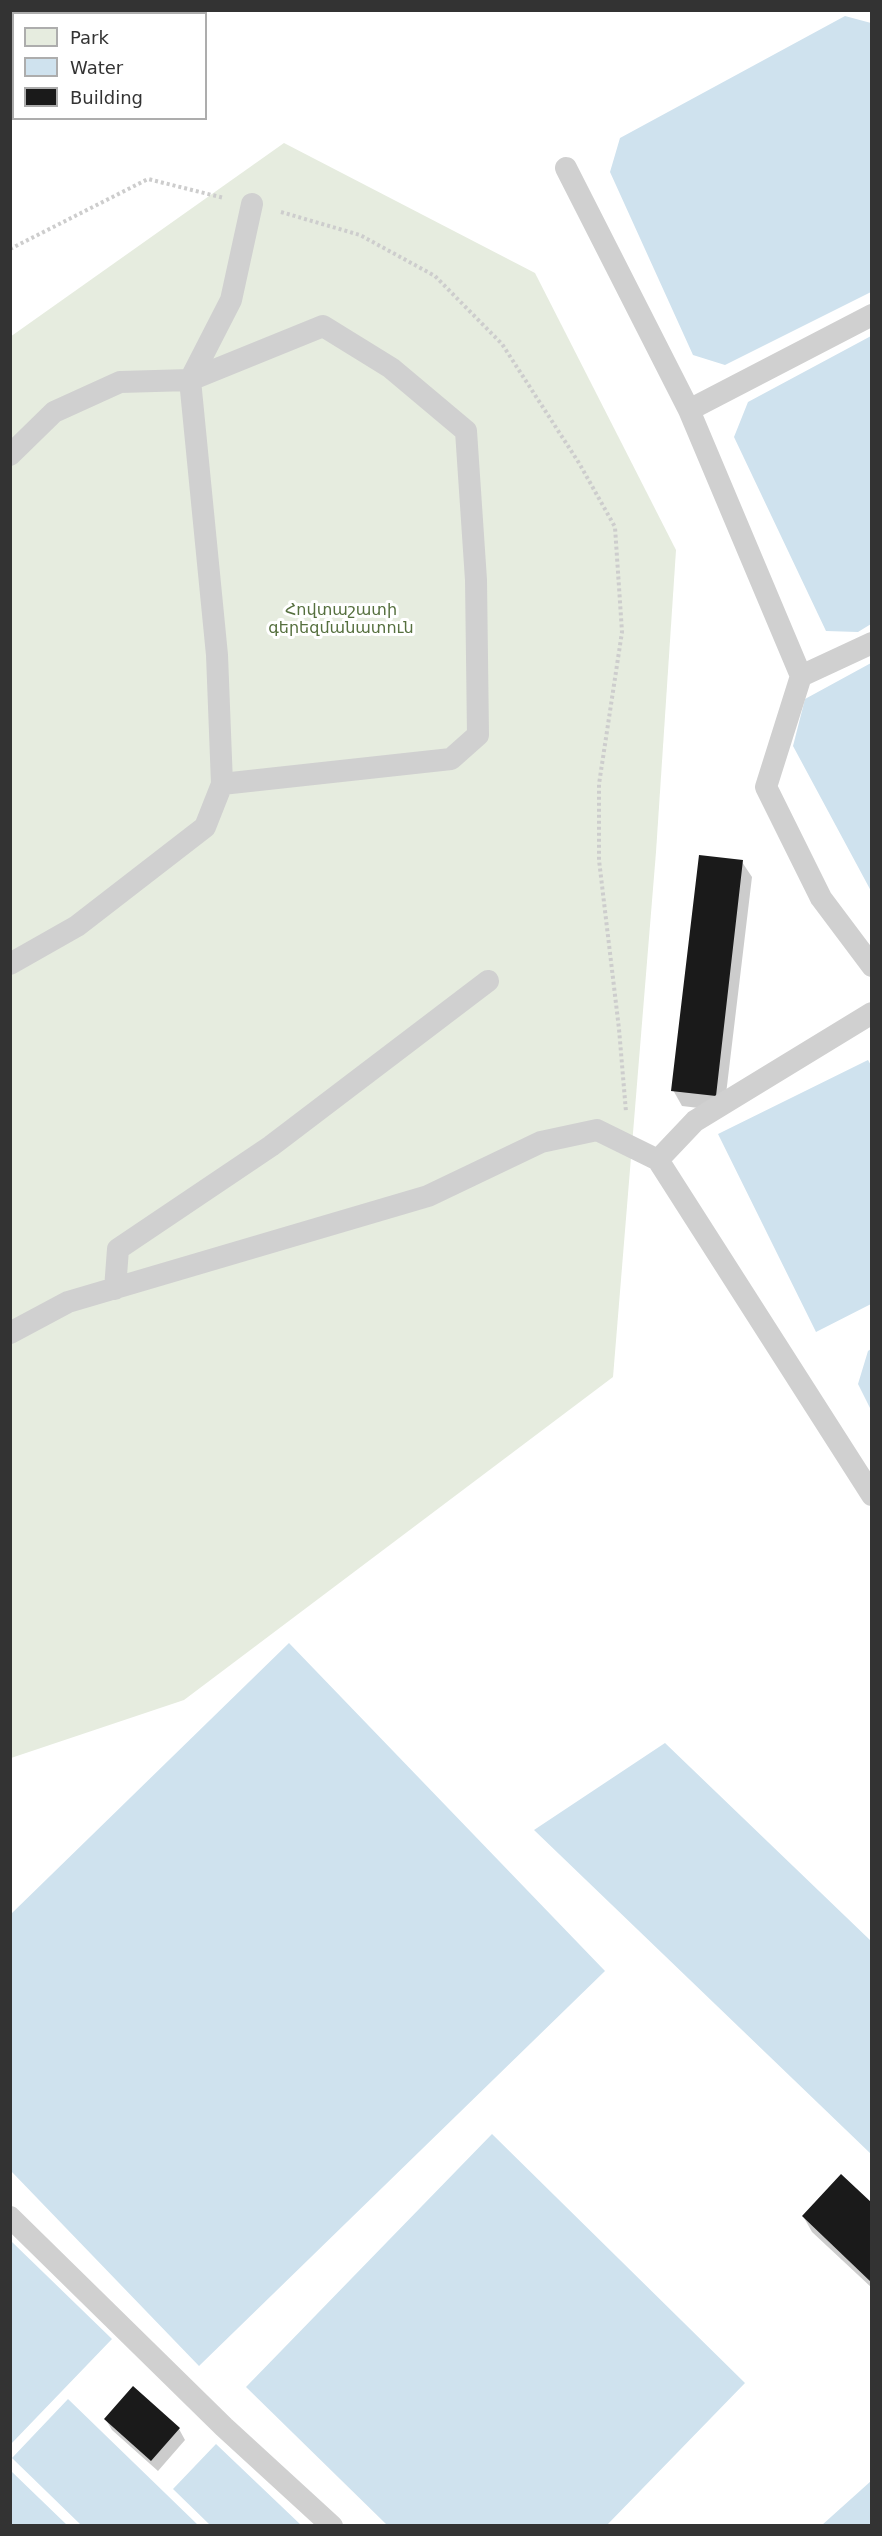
<!DOCTYPE html>
<meta charset="utf-8">
<style>
body{margin:0}
#map{position:relative;width:882px;height:2536px;overflow:hidden;background:#fff;font-family:"DejaVu Sans",sans-serif}
canvas{display:block}
.frame{position:absolute;inset:0;border:12px solid #333;pointer-events:none}
.legend{position:absolute;left:12px;top:12px;width:195px;height:108px;box-sizing:border-box;background:#fff;border:2px solid #adadad;margin:0;padding:8px 10px;list-style:none;font-size:18px;color:#333}
.legend li{display:flex;align-items:center;gap:12px;height:30px}
.legend b{width:30px;border:2px solid #adadad}
</style>
<div id="map">
<canvas width="882" height="2536"></canvas>
<div class="frame"></div>
<ul class="legend">
<li><b style="height:16px;background:#e6ecdf"></b>Park</li>
<li><b style="height:16px;background:#cfe2ee"></b>Water</li>
<li><b style="height:16px;background:#1a1a1a"></b>Building</li>
</ul>
</div>
<script>
const c = document.querySelector('canvas').getContext('2d');
c.lineJoin = 'round';
function fill(path, color) {
  c.fillStyle = color;
  c.fill(path, 'evenodd');
}
function trace(path, color, width, dash) {
  c.strokeStyle = color;
  c.lineWidth = width;
  c.lineCap = dash ? 'butt' : 'round';
  c.setLineDash(dash || []);
  c.stroke(path);
}
function drawText(font, color, halo, rows, align = 'center') {
  c.font = font + ' "DejaVu Sans","Noto Sans Armenian",sans-serif';
  c.lineWidth = 6;
  c.setLineDash([]);
  c.textBaseline = 'middle';
  c.strokeStyle = halo;
  c.fillStyle = color;
  for (const [text, x, y, turn = 0] of rows) {
    c.save();
    c.translate(x, y);
    c.rotate((+turn || 0) * Math.PI / 180);
    c.textAlign = isNaN(turn) ? turn : align;
    if (halo) c.strokeText(text, 0, 0);
    c.fillText(text, 0, 0);
    c.restore();
  }
}
const green = new Path2D(`
 M284 143 535 273 676 550 656 852 613 1377 184 1700 11 1758 10 337Z`);
const water = new Path2D(`
 M845 16 871 23V292L725 365 693 355 610 172 620 138Z
 M871 336V624L858 632 826 631 734 437 748 402Z
 M871 663V891L793 746 805 699Z
 M868 1060 872 1067 871 1304 816 1332 718 1134Z
 M871 1349V1410L858 1384 868 1351Z
 M289 1643 605 1971 199 2366 11 2171V1914Z
 M665 1743 871 1941V2154L534 1830Z
 M492 2134 745 2383 607 2525H387L246 2387Z
 M11 2241 112 2339 11 2444H10Z
 M68 2399 198 2525H81L12 2458Z
 M216 2444 301 2525H210L173 2489Z
 M10 2471H11L67 2525H11Z
 M871 2481V2525H822Z`);
const shadow = new Path2D(`
 M742 862 752 877 724 1111 682 1106 673 1090Z
 M872 2205V2288L812 2232 803 2216Z
 M106 2420 179 2429 185 2440 158 2471 112 2430Z`);
const building = new Path2D(`
 M699 855 743 860 716 1096 671 1091Z
 M841 2174 872 2203V2283L802 2216Z
 M133 2386 180 2428 151 2461 104 2419Z`);
const path = new Path2D(`
 M281 212 360 235 435 276 502 344 579 463 615 527 622 632 599 784V860L619 1029 626 1112
 M10 249 148 179 224 198`);
const lane = new Path2D(`
 M566 168 689 410 801 676
 M689 410 872 315
 M10 455 54 412 120 382 190 380 323 326 391 368 466 431 476 580 478 735 451 759 222 784
 M872 643 801 676 766 787 821 898 872 966
 M10 964 77 926 205 827 222 784 217 655 190 380 231 300 252 204
 M658 1160 695 1121 872 1013
 M115 1289 118 1249 271 1146 488 981
 M10 1333 68 1302 428 1196 541 1142 597 1130 658 1160 872 1495
 M10 2217 224 2427 332 2526`);
const parkNames = [
 ["Հովտաշատի",341,611],
 ["գերեզմանատուն",341,629]
];
fill(green, '#e6ecdf');
fill(water, '#cfe2ee');
fill(shadow, '#0003');
fill(building, '#1a1a1a');
trace(path, '#cdcdcd', 4, [3, 3]);
trace(lane, '#d0d0d0', 22);
drawText('16px', '#56703f', '#fff', parkNames);
</script>
